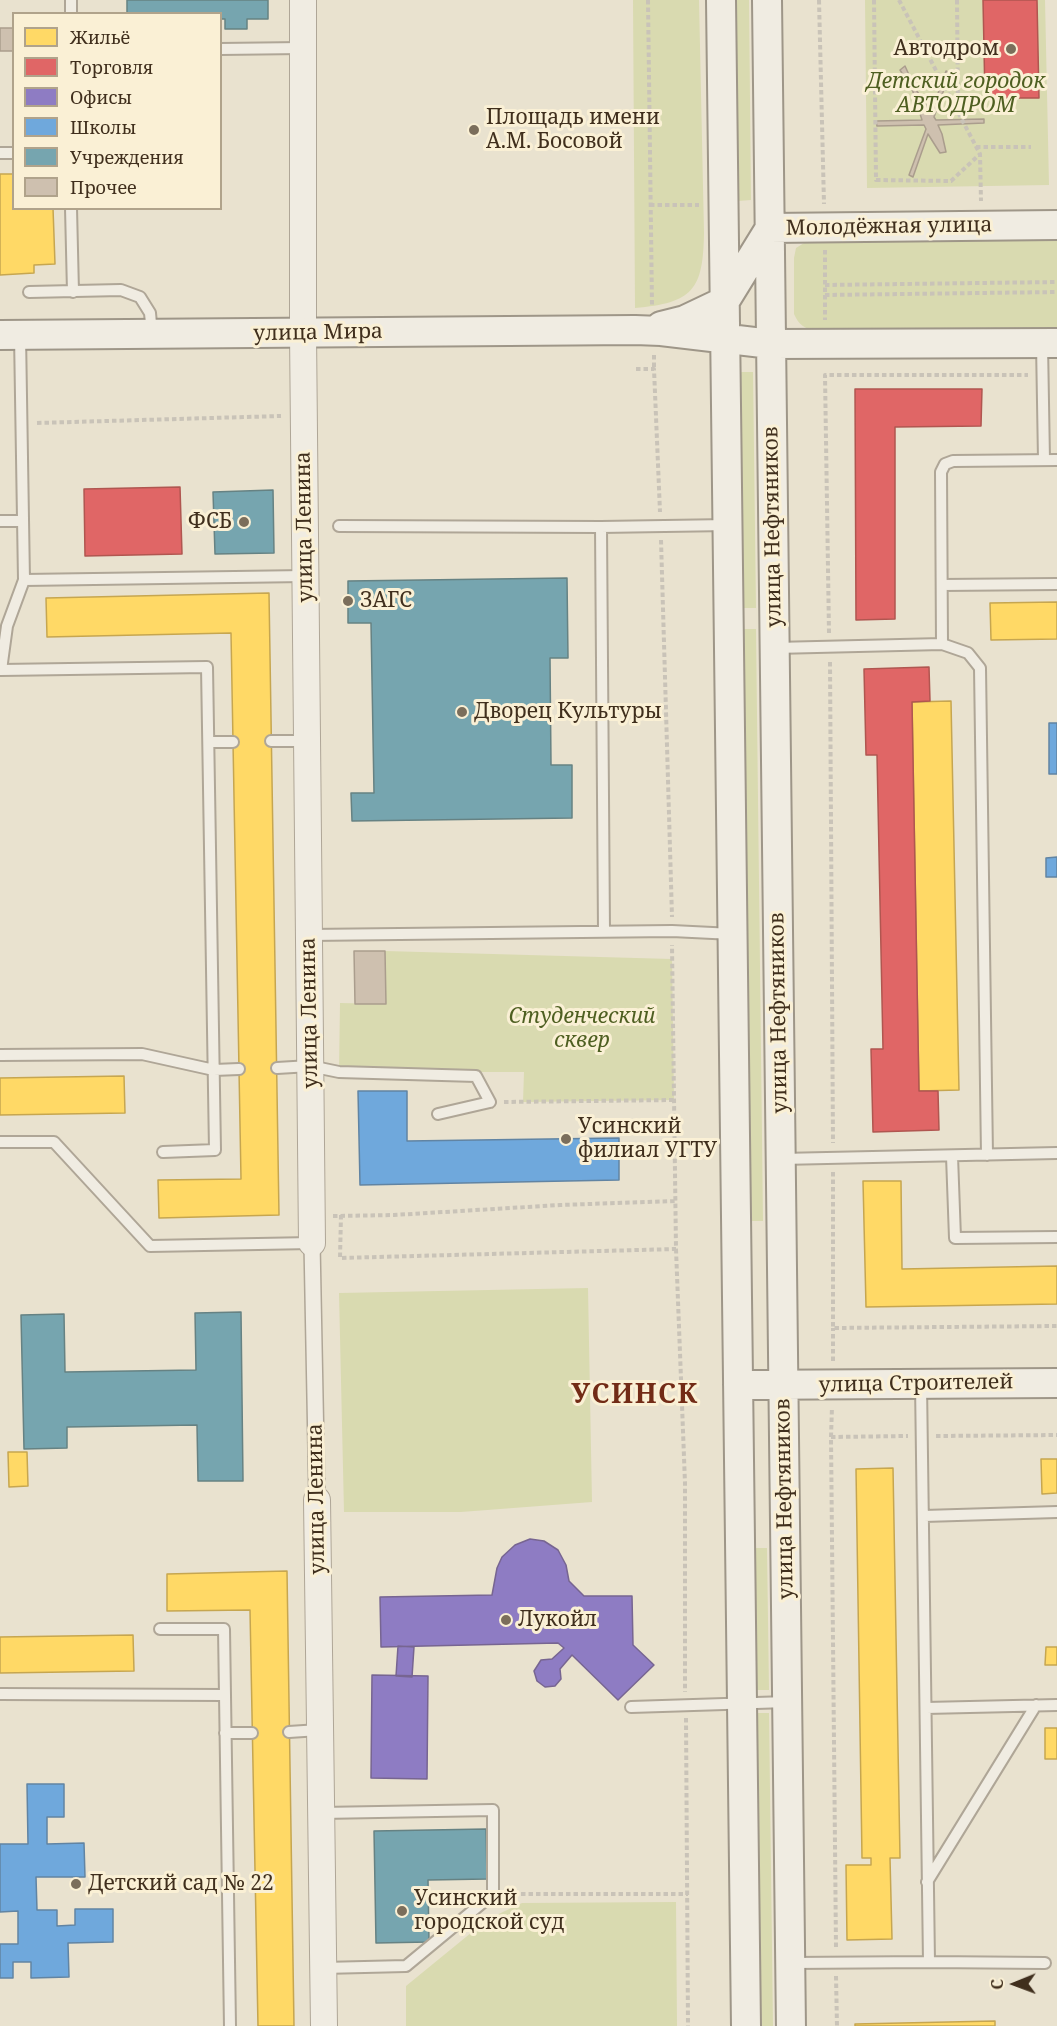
<!DOCTYPE html>
<meta charset="utf-8">
<style>
body{margin:0}
#map{position:relative;width:1057px;height:2026px;overflow:hidden;background:#e9e2cf;font-family:"Noto Serif",serif}
canvas{display:block}
.legend{position:absolute;left:12px;top:12px;width:210px;height:198px;box-sizing:border-box;background:#faf0d5;border:2px solid #b0a38b;margin:0;padding:8px 10px;list-style:none;font-size:18px;color:#402f1d}
.legend li{display:flex;align-items:center;gap:12px;height:30px}
.legend b{width:30px;border:2px solid #b0a38b}
.north{position:absolute;left:985px;top:1954px;width:60px;height:60px;-webkit-text-stroke:4px #faf0d5;paint-order:stroke;rotate:269deg;font-size:16px;font-weight:700;line-height:24px;text-align:center;color:#402f1d}
.north::after{content:'';display:block;margin:auto;width:21px;height:27px;background:#402f1d;clip-path:polygon(50% 0,100% 100%,50% 72%,0 100%)}
</style>
<div id="map">
<canvas width="1057" height="2026"></canvas>
<ul class="legend">
<li><b style="height:16px;background:#ffd966"></b>Жильё</li>
<li><b style="height:16px;background:#e06666"></b>Торговля</li>
<li><b style="height:16px;background:#8e7cc3"></b>Офисы</li>
<li><b style="height:16px;background:#6fa8dc"></b>Школы</li>
<li><b style="height:16px;background:#76a5af"></b>Учреждения</li>
<li><b style="height:16px;background:#cec0af"></b>Прочее</li>
</ul>
<div class="north">С</div>
</div>
<script>
const c = document.querySelector('canvas').getContext('2d');
c.lineJoin = 'round';
function fill(path, color) {
  c.fillStyle = color;
  c.fill(path, 'evenodd');
}
function trace(path, color, width, dash) {
  c.strokeStyle = color;
  c.lineWidth = width;
  c.lineCap = dash ? 'butt' : 'round';
  c.setLineDash(dash || []);
  c.stroke(path);
}
function drawText(font, color, halo, rows, align = 'center') {
  c.font = font + ' "Noto Serif",serif';
  c.lineWidth = 6;
  c.setLineDash([]);
  c.textBaseline = 'middle';
  c.strokeStyle = halo;
  c.fillStyle = color;
  for (const [text, x, y, turn = 0] of rows) {
    c.save();
    c.translate(x, y);
    c.rotate((+turn || 0) * Math.PI / 180);
    c.textAlign = isNaN(turn) ? turn : align;
    if (halo) c.strokeText(text, 0, 0);
    c.fillText(text, 0, 0);
    c.restore();
  }
}
const green = new Path2D(`
 M633 0H699L704 233C703 290 693 303 635 308Z
 M736 0H749L751 200 738 201Z
 M865 0H1045L1049 185 867 188Z
 M1057 234V330L815 331C804 328 799 325 794 314V258L796 248 812 238Z
 M740 372H753L756 608H743Z
 M744 629H756L763 1221H751Z
 M385 951 672 959 674 1100 523 1102 524 1072H339L340 1003 386 1004Z
 M588 1288 592 1502 461 1512H344L339 1293Z
 M755 1548H767L769 1690H756Z
 M757 1713H769L773 2026H761Z
 M676 1902 677 2026H406V1986L488 1919 522 1903Z`);
const homes = new Path2D(`
 M0 174H14V208H53L55 264 34 265V273L0 275Z
 M269 593 279 1215 159 1218 158 1180 241 1179 231 633 47 637 46 598Z
 M1057 602V639L991 640 990 603Z
 M951 701 959 1090 919 1091 912 702Z
 M124 1076 125 1113 0 1115V1078Z
 M863 1181H901L902 1269 1057 1266V1304L866 1307Z
 M8 1452H27L28 1486 9 1487Z
 M1041 1459H1057V1493L1042 1494Z
 M893 1468 900 1858H890L892 1939 847 1940 846 1865H871V1858H862L856 1469Z
 M287 1571 294 2026H258L250 1610 167 1611V1574Z
 M133 1635 134 1671 0 1673V1637Z
 M1046 1647H1057V1665H1045Z
 M1045 1728H1057V1759H1045Z
 M995 2021V2026H855V2024Z`);
const shops = new Path2D(`
 M983 0H1037L1039 98H985Z
 M855 389H982L981 426 895 427V619L856 620Z
 M180 487 182 554 85 556 84 489Z
 M929 667 930 701 912 702 919 1091H938L939 1130 873 1132 871 1049H883L877 755H866L864 669Z`);
const offices = new Path2D(`
 M530 1539 544 1541 558 1550 566 1565 569 1581 584 1596H632L633 1645 654 1665 618 1700 572 1655 560 1669 561 1679 555 1686 545 1687 537 1681 534 1671 541 1660 552 1659 564 1648 558 1643 381 1647 380 1597 492 1595 497 1568 502 1557 515 1545Z
 M398 1646 414 1647 412 1677 396 1676Z
 M372 1675 428 1676 427 1779 371 1778Z`);
const schools = new Path2D(`
 M1049 723H1057V774H1049Z
 M1057 857V877H1046V858Z
 M358 1091H407V1141L619 1138V1180L360 1185Z
 M27 1784H64V1817H47V1844L84 1843 85 1877H36L37 1910H57V1926L75 1925V1909H113V1942L68 1943 69 1977 31 1978V1962H13V1978H0V1944H18V1911L0 1912V1844H28Z`);
const public = new Path2D(`
 M127 0H268V19H247V29H225V19H220V14H127Z
 M273 490 274 553 215 554 213 492Z
 M567 578 568 658H550L551 765H572V818L352 821 351 793H374L371 623H348V581Z
 M241 1312 243 1481H198L197 1425 67 1427V1448L24 1449 21 1315 64 1314 65 1372 196 1370 195 1313Z
 M486 1829 487 1879 428 1880 429 1942 376 1943 374 1831Z`);
const building = new Path2D(`
 M0 28H14V51H0Z
 M905 66 915 88 931 113 946 71 950 73 934 117 936 120 984 119V123L938 125 942 134 946 152 940 153 928 134 913 177 909 175 926 129 924 125 877 126 876 121 922 120 912 89 900 70Z
 M354 951H385L386 1004H355Z`);
const path = new Path2D(`
 M648 0 652 305
 M819 0 824 204
 M874 0 876 180 951 181 980 154
 M899 0 980 154 981 201
 M957 0 958 112
 M976 147H1031
 M650 205H699
 M825 250V320
 M825 285 1057 282
 M825 295 1057 292
 M654 355V369
 M636 369H654L660 512
 M37 423 281 416
 M661 540 672 917
 M829 633 825 375H1028
 M830 662 833 1143
 M504 1102 674 1100
 M833 1172V1328L1057 1326
 M341 1215 340 1258 676 1249 672 945
 M333 1216 394 1215 560 1205 675 1201
 M676 1249 685 1483V1692
 M833 1361V1328
 M936 1436 1057 1435
 M831 1437 832 1407
 M686 1718 688 2026
 M506 1894H688
 M836 1947 831 1437 908 1436
 M836 1976 837 2026`);
const service = new Path2D(`
 M71 0V14
 M220 49 302 48
 M0 153H14
 M71 208 73 292
 M29 292 121 290 140 297 150 313 152 334
 M20 335 24 580 7 626 1 670 207 667 215 1150 163 1152
 M1042 344 1044 460
 M0 521H23
 M339 526 601 527 728 525
 M601 527 604 931
 M24 580 305 576
 M942 585 1057 584
 M942 644 941 472 945 464 953 461 1057 460
 M775 648 942 644 968 653 980 668 987 1155
 M271 741H307
 M209 742H233
 M309 935 672 931 733 934
 M0 1055 142 1054 214 1070 239 1069
 M277 1068 310 1066 339 1072 476 1076 490 1102 438 1114
 M0 1142H54L150 1246 312 1243
 M952 1156 955 1238 1057 1237
 M781 1159 1057 1153
 M924 1516 1057 1512
 M160 1629H224L230 2026
 M0 1694 224 1695
 M631 1707 787 1702
 M926 1708 1057 1705
 M289 1732 319 1730
 M225 1733H252
 M321 1813 493 1810V1894L406 1966 323 1968
 M927 1882 1036 1705
 M929 1962 1045 1963
 M791 1963 929 1962 921 1384`);
const pedestrian = new Path2D(`
 M312 1243 317 1500`);
const tertiary = new Path2D(`
 M303 0V333L312 1243
 M317 1500 324 2026`);
const secondary = new Path2D(`
 M721 0 746 2026
 M767 0 791 2026
 M661 326 685 320 725 301 770 228 1057 225
 M0 335 635 330 661 331 771 344 1057 343
 M738 1385 1057 1383`);
const markers = [
 [1011,49,6,"#7b6e5b"],
 [474,130,6,"#7b6e5b"],
 [244,522,6,"#7b6e5b"],
 [348,601,6,"#7b6e5b"],
 [462,712,6,"#7b6e5b"],
 [566,1139,6,"#7b6e5b"],
 [506,1620,6,"#7b6e5b"],
 [76,1884,6,"#7b6e5b"],
 [402,1911,6,"#7b6e5b"]
];
const poiNames = [
 ["Автодром",999,49,"right"],
 ["Площадь имени",486,118],
 ["А.М. Босовой",486,142],
 ["ФСБ",232,522,"right"],
 ["ЗАГС",360,601],
 ["Дворец Культуры",474,712],
 ["Усинский",578,1127],
 ["филиал УГТУ",578,1151],
 ["Лукойл",518,1620],
 ["Детский сад № 22",88,1884],
 ["Усинский",414,1899],
 ["городской суд",414,1923]
];
const parkNames = [
 ["Детский городок",956,82],
 ["АВТОДРОМ",956,106],
 ["Студенческий",582,1017],
 ["сквер",582,1041]
];
const streetNames = [
 ["Молодёжная улица",889,227,-1],
 ["улица Мира",318,333,-1],
 ["улица Ленина",305,527,-91],
 ["улица Нефтяников",773,527,-91],
 ["улица Ленина",310,1013,-91],
 ["улица Нефтяников",779,1013,-91],
 ["улица Строителей",916,1384,-1],
 ["улица Ленина",317,1499,-91],
 ["улица Нефтяников",785,1499,-91]
];
const districtNames = [
 ["УСИНСК",635,1395]
];
fill(green, '#d9dab0');
fill(homes, '#ffd966');
trace(homes, '#c6a650', 1.5);
fill(shops, '#e06666');
trace(shops, '#b05650', 1.5);
fill(offices, '#8e7cc3');
trace(offices, '#776591', 1.5);
fill(schools, '#6fa8dc');
trace(schools, '#6184a3', 1.5);
fill(public, '#76a5af');
trace(public, '#668283', 1.5);
fill(building, '#cec0af');
trace(building, '#aa9d8d', 1.5);
trace(service, '#afa697', 14);
trace(pedestrian, '#afa697', 18);
trace(tertiary, '#afa697', 28);
trace(secondary, '#9e9688', 32);
trace(path, '#c9c3b8', 4, [4.5, 3]);
trace(service, '#f0ece2', 10);
trace(pedestrian, '#f0ece2', 15);
trace(tertiary, '#f0ece2', 26);
trace(secondary, '#f0ece2', 28);
for (const [x, y, r, color] of markers) {
  const dot = new Path2D();
  dot.arc(x, y, r, 0, 2 * Math.PI);
  c.fillStyle = color;
  c.fill(dot);
  trace(dot, '#faf0d5', 2);
}
drawText('21px', '#402f1d', '#faf0d5', poiNames, 'left');
drawText('italic 21px', '#4e5f21', '#faf0d5', parkNames);
drawText('21px', '#402f1d', '#faf0d5', streetNames);
c.letterSpacing = '1.5px';
drawText('bold 27px', '#722b16', '#faf0d5', districtNames);
c.letterSpacing = '0px';
</script>
